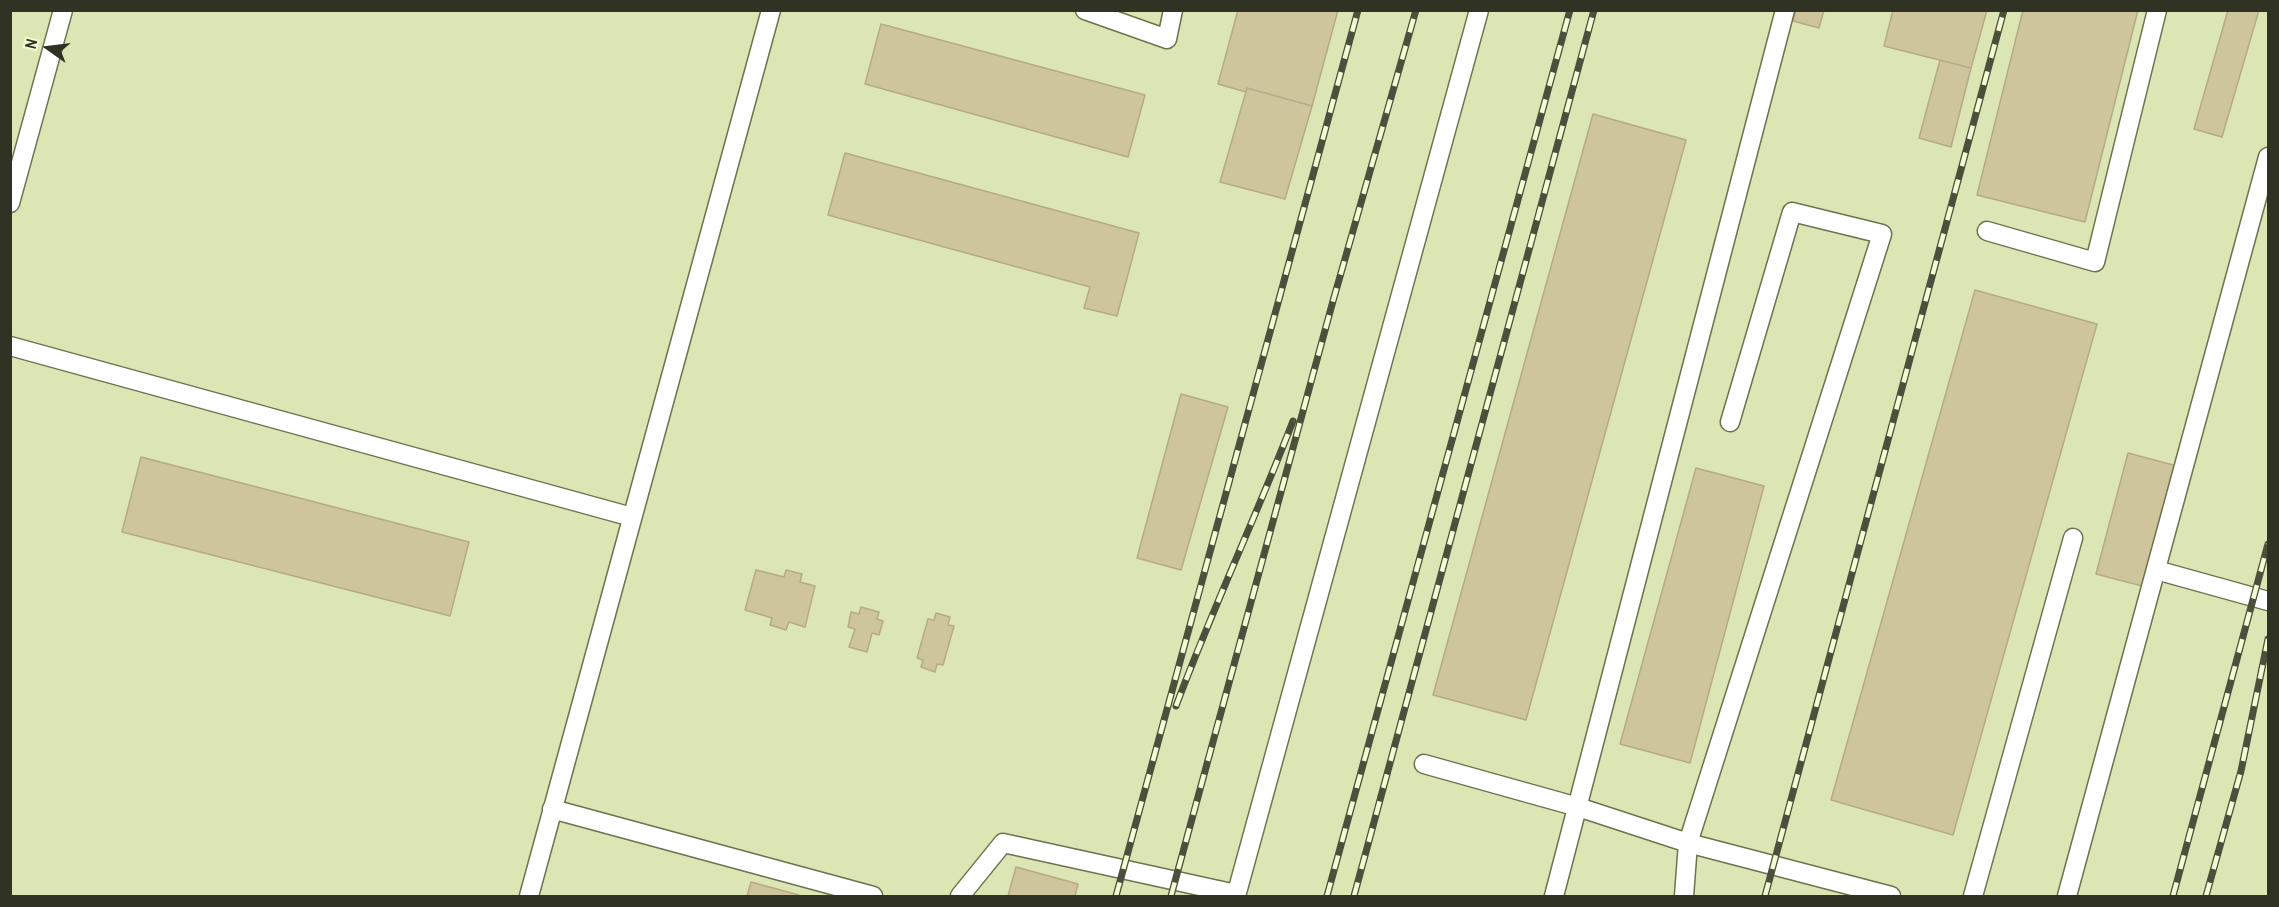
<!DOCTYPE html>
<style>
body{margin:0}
#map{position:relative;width:2279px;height:907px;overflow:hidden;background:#e6eec4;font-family:"Archivo Narrow",sans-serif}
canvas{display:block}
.frame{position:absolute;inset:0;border:12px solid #303323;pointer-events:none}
.north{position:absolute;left:18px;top:18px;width:60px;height:60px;-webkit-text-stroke:4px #f3fbd1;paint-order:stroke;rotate:284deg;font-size:16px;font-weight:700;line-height:24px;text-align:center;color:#303323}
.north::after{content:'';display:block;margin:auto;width:21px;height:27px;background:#303323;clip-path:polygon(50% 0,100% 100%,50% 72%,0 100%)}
</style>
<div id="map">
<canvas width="2279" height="907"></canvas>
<div class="frame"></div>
<div class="north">N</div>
</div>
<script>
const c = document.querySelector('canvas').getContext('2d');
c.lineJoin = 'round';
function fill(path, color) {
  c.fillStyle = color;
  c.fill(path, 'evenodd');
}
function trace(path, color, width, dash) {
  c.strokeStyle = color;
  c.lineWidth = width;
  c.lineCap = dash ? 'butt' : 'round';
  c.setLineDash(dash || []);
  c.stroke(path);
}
const built = new Path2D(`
 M11 11H2268V896H11Z`);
const building = new Path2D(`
 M1238 10H1338L1312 106 1247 88 1246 92 1218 84Z
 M1796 10H1824L1819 28 1793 21Z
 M1893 10H1987L1971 68 1884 46Z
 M2023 10H2138L2085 222 1977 195Z
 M2228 10H2259L2222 137 2194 129Z
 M881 24 1145 95 1128 157 865 84Z
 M1940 60 1971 68 1951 147 1919 138Z
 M1247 88 1312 106 1285 199 1220 182Z
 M1593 114 1686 140 1526 720 1433 695Z
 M845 153 1139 233 1117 316 1084 308 1090 287 828 215Z
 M1975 290 2097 324 1953 835 1831 800Z
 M1181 394 1228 407 1181 570 1137 558Z
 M2128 453 2177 466 2146 587 2096 574Z
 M141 457 469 542 450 616 122 532Z
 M1696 468 1764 486 1690 763 1620 744Z
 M756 570 784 577 786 570 802 574 800 582 815 586 805 627 789 622 786 630 770 625 772 618 745 610Z
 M861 607 879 612 877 619 883 621 879 635 872 633 867 652 849 647 855 629 848 627 851 612 859 614Z
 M936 613 950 617 948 625 954 626 943 665 937 664 935 672 921 667 923 660 917 658 928 619 934 620Z
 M1016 867 1078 884 1075 896H1008Z
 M751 882 799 895V896H747Z`);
const lane = new Path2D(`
 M1085 10 1167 39 1173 10
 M10 203 63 10
 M1987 231 2095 262 2157 10
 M10 346 632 517
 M1730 422 1792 212 1882 234 1688 843 1891 896
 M2156 570 2268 601
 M1424 764 1578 807 1688 843 1684 896
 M552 809 873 896
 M529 896 771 10
 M960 896 1003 843 1236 894
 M1236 896 1479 10
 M1554 896 1785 10
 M1973 896 2073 538
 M2067 896 2268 157`);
const rail = new Path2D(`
 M1176 706C1212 610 1256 517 1293 421
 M1116 896 1358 10
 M1171 896 1333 301 1416 10
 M1327 896 1570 10
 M1354 896 1594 10
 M1765 896 2004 10
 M2173 896 2268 544
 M2206 896 2241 771 2268 639`);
fill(built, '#dce5b4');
fill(building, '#cfc59d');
trace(building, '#b5ab84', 1.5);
trace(lane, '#6d734e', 21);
trace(lane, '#fff', 18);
trace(rail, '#4b4f3b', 7);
trace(rail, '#f3fbd1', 4.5, [14]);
</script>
